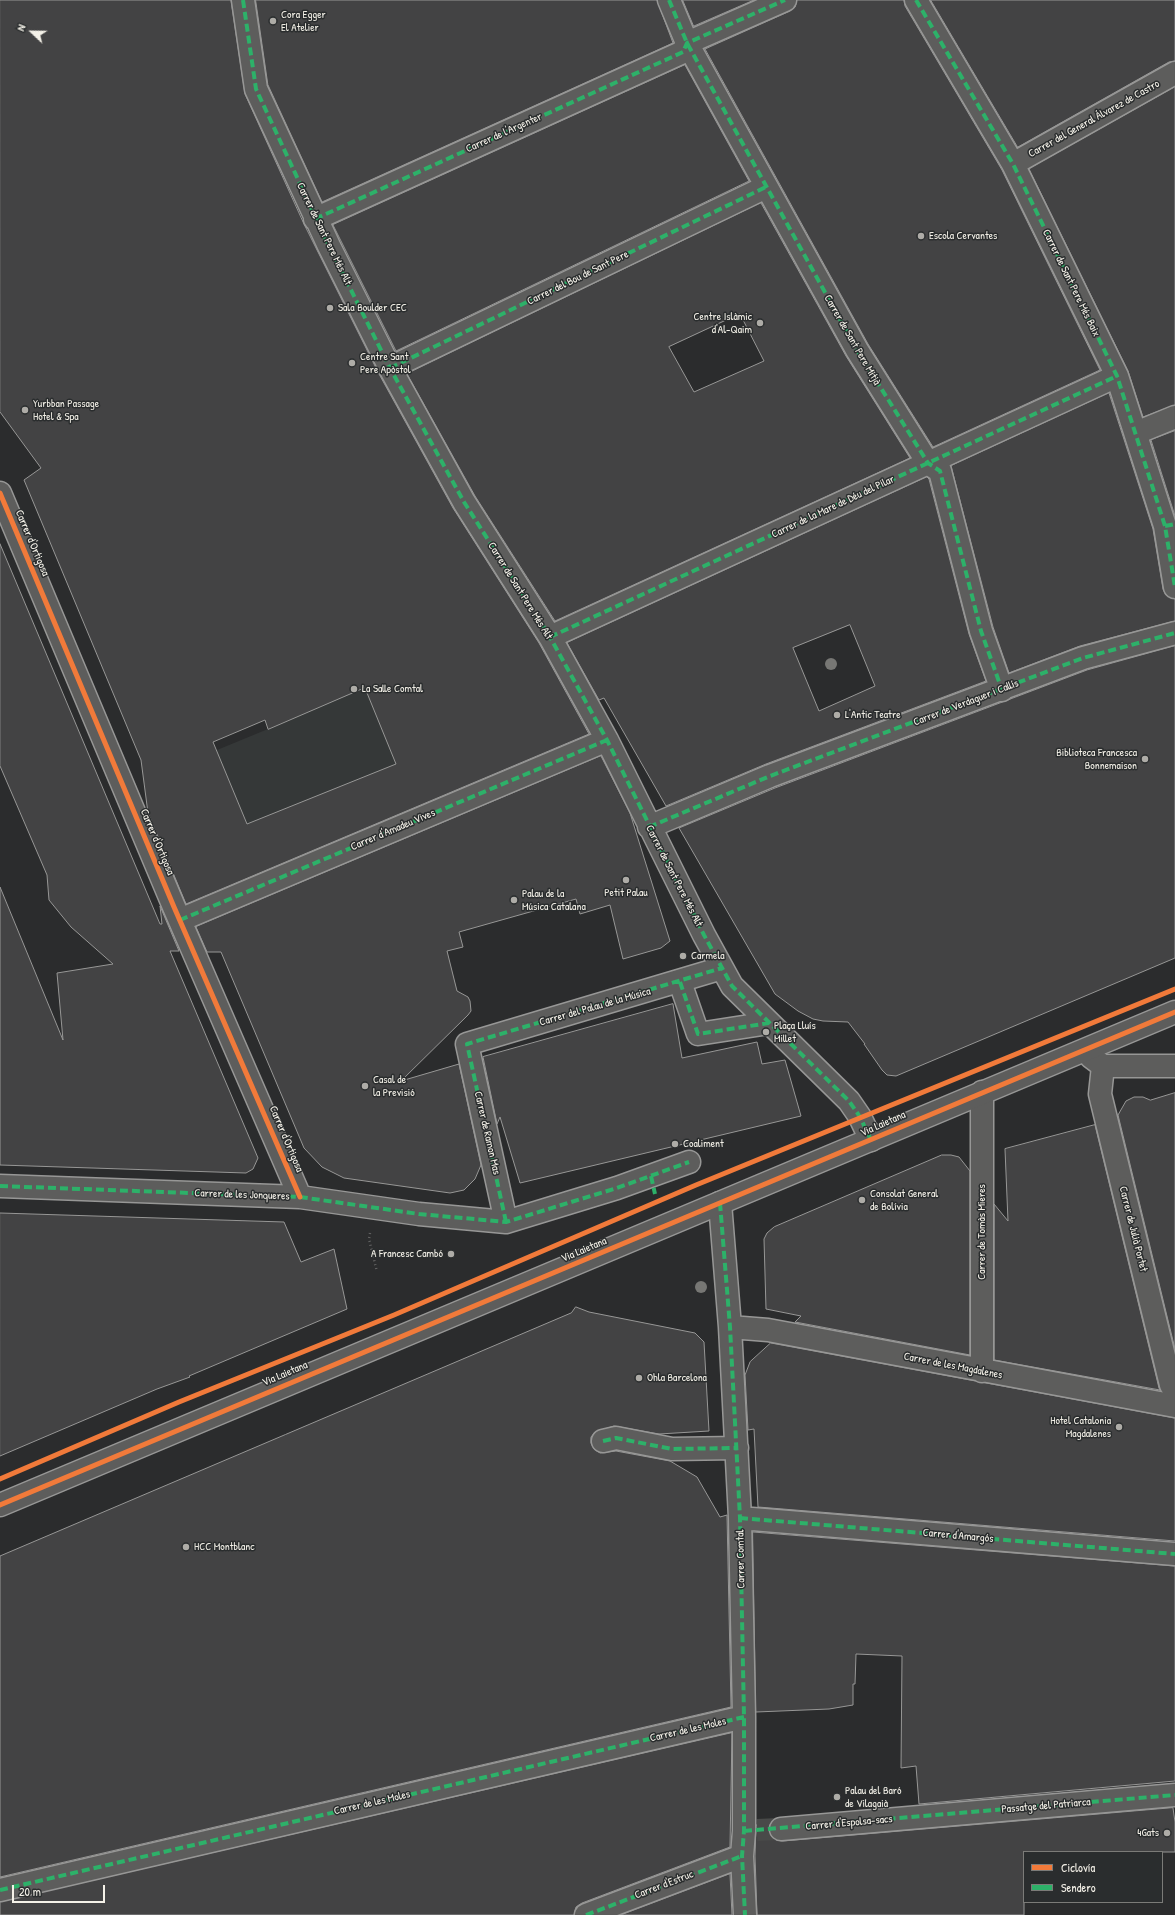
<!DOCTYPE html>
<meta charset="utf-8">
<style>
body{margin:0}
#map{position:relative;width:1175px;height:1915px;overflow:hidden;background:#2b2c2d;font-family:"Patrick Hand",sans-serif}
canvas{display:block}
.legend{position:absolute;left:1023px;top:1851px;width:140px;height:52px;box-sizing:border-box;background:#2a2d2e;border:1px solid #7b7b78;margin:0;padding:5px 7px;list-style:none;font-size:12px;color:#f4f1e8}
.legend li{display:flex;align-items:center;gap:8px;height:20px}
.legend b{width:20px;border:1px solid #7b7b78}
.north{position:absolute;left:12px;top:12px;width:40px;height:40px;-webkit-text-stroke:3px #2a2d2e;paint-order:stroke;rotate:292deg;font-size:11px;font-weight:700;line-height:16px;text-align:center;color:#f4f1e8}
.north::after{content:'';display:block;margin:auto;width:14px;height:18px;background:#f4f1e8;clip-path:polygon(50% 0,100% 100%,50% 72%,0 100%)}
.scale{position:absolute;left:12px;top:1885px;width:93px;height:18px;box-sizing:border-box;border:2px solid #f4f1e8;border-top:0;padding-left:5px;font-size:12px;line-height:14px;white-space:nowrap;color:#f4f1e8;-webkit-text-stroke:3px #2a2d2e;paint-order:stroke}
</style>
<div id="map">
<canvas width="1175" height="1915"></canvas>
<ul class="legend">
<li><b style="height:5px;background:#f17a3a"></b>Ciclovía</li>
<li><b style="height:5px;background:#2db169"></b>Sendero</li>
</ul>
<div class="north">N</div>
<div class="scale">20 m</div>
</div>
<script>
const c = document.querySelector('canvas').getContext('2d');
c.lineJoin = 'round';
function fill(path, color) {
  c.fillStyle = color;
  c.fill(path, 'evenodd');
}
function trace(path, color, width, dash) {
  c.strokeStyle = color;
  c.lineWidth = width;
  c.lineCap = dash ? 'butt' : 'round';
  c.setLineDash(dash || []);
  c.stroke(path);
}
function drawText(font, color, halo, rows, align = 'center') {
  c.font = font + ' "Patrick Hand",sans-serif';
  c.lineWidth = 3;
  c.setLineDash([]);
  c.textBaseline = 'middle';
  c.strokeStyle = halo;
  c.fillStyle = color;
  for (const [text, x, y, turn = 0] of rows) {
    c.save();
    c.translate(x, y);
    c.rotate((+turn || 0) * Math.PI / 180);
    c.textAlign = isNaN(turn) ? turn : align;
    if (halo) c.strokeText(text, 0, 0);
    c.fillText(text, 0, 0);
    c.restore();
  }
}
const built = new Path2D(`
 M366 608 483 776 196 891 149 778 268 729 267 725 270 724Z`);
const building = new Path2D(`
 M0 0H231L245 94 304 224 379 374 453 508 539 643 589 734 186 904 148 813 141 760 24 480 41 468 0 412ZM365 688 396 764 247 824 213 742 265 720 268 729Z
 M256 0H657L673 43 322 202 268 85Z
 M683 0H754L694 26Z
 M797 0H904L905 6 1002 170 1100 370 933 447 868 344 705 49 790 11 795 7Z
 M931 0H1175V61L1169 62 1018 147Z
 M685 65 749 181 396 351 333 225Z
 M1175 87V405L1143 417 1128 371 1029 169Z
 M761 203 846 356 910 458 555 621 475 496 407 374ZM740 314 764 361 694 392 669 347Z
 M1109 393 1153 529 1163 589 1166 595 1175 599V621L1080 646 1009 673 993 627 951 466Z
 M1175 431V516L1151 440Z
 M927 477 929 479 969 634 986 681 766 764 666 806 604 698 599 700 567 643ZM850 625 875 686 819 711 793 648Z
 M0 544 160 924H162L160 906 179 951H170L258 1158 253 1169 246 1173 0 1165V887L63 1040 57 973 113 964 71 927 49 900 47 875 0 766Z
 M1175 646V958L896 1076 887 1075 882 1070 864 1044H865L848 1022 823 1021 813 1019 798 1011 775 994 679 828 775 788 1087 670Z
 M601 756 630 813 670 941 661 948 623 959 610 905 580 914 576 899 459 932 463 947 447 951 457 991 468 997 470 1001 471 1011 468 1015 401 1081 459 1064 481 1165 475 1179 464 1190 450 1193 344 1178 322 1167 304 1148 221 952H207L196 927Z
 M673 1004 682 1058 757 1042 762 1064 785 1060 801 1116 520 1183 500 1117 497 1124 483 1057Z
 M1175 1093V1349L1118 1115 1126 1101 1134 1097H1143L1150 1100Z
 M1095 1125 1159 1388 1160 1390 994 1360V1204L1008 1221 1005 1149Z
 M942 1155H951L959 1157 970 1171V1355L795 1322 801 1316 766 1309 764 1239 767 1233 774 1227Z
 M0 1213 284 1222 301 1262 334 1249 347 1309 189 1376 190 1377 157 1389 0 1456Z
 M576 1307 589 1312 695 1333 704 1342 709 1431 659 1434 614 1426 595 1432 591 1437V1443L594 1449 600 1453 616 1451 670 1461 697 1477 720 1517 727 1515 731 1707 0 1877V1556L571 1313Z
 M771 1343 1175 1418V1541L758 1507 754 1429 748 1430 745 1375 750 1362Z
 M753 1532 1175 1566V1781L919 1804 916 1766 901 1768 902 1656 856 1654 855 1684H853V1705L829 1709 756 1712Z
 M732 1733 730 1847 582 1903 576 1907 574 1915H0V1902Z
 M1173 1808 1175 1822V1852H1024V1915H757L755 1856 756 1825 770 1824 769 1830 771 1836 776 1840 782 1841Z
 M730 1874 732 1915H621Z`);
const minorTunnel = new Path2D(`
 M757 1830 781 1829`);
const path = new Path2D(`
 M370 1233 369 1239 377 1272`);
const minor = new Path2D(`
 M243 0 256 89 329 246 390 368 464 502 550 637 607 740 704 935 732 986 849 1101 860 1117 871 1140
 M669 0 687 43 857 350 928 463 940 471 981 631 1002 690
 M916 0 1013 164 1117 376 1165 526 1175 587
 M1013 164 1175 73
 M315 219 683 52 687 43 785 0
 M390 368 766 187
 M1136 433 1175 417
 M0 493 174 907 300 1197
 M550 637 1117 376
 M649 827 770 776 1083 658 1175 633
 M180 920 607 740
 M680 982 698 1034 769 1023
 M1091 1057 1103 1066H1175
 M1103 1066 1100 1094 1171 1385 1175 1391
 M0 1186 300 1197 419 1214 506 1222 617 1188 689 1162
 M720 1203 730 1327 740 1518 744 1717V1831L742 1856 745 1915
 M506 1222 467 1044 722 968
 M730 1327 768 1330 1175 1406
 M982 1371V1092
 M603 1441 616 1438 672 1449 737 1448
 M740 1518 1175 1554
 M781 1829 1175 1795
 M0 1890 744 1717
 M586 1915 742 1856`);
const major = new Path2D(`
 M0 1505 1175 1012`);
const quiet = new Path2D(`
 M243 0 256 89 329 246 390 368 464 502 550 637 607 740 704 935 732 986 849 1101 860 1117 871 1140
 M669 0 687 43 857 350 928 463 940 471 981 631 1002 690
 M916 0 1013 164 1117 376 1165 526 1175 587
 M315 219 683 52 687 43 785 0
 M390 368 766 187
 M1165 526 1175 524
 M550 637 1117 376
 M649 827 770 776 1083 658 1175 633
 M180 920 607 740
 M680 982 698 1034 769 1023
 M651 1176 655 1194
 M0 1186 300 1197 419 1214 506 1222 617 1188 689 1162
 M720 1203 730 1327 740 1518 744 1717V1831L742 1856 745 1915
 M506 1222 467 1044 722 968
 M603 1441 616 1438 672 1449 737 1448
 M740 1518 1175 1554
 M744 1831 1175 1795
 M0 1890 744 1717
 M586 1915 742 1856`);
const cycleway = new Path2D(`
 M0 493 174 907 300 1197
 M0 1479 179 1402 394 1315 696 1185 1175 989
 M0 1505 1175 1012`);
const trees = [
 [831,664],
 [701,1287]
];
const markers = [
 [273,21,4,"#aeaca7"],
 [921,236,4,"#aeaca7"],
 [330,308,4,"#aeaca7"],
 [760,323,4,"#aeaca7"],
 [352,363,4,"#aeaca7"],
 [25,410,4,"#aeaca7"],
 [354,689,4,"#aeaca7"],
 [837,715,4,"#aeaca7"],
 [1145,759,4,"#aeaca7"],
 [626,880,4,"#aeaca7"],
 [514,900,4,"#aeaca7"],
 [683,956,4,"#aeaca7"],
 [766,1032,4,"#aeaca7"],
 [365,1086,4,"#aeaca7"],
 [675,1144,4,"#aeaca7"],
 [862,1200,4,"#aeaca7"],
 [451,1254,4,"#aeaca7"],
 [639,1378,4,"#aeaca7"],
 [1119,1427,4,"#aeaca7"],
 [186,1547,4,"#aeaca7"],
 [837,1797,4,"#aeaca7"],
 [1167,1833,4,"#aeaca7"]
];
const poiNames = [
 ["Cora Egger",281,15],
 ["El Atelier",281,28],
 ["Escola Cervantes",929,236],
 ["Sala Boulder CEC",338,308],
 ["Centre Islàmic",752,317,"right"],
 ["d'Al-Qaim",752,330,"right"],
 ["Centre Sant",360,357],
 ["Pere Apòstol",360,370],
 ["Yurbban Passage",33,404],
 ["Hotel & Spa",33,417],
 ["La Salle Comtal",362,689],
 ["L'Antic Teatre",845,715],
 ["Biblioteca Francesca",1137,753,"right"],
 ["Bonnemaison",1137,766,"right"],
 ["Petit Palau",626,893,"center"],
 ["Palau de la",522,894],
 ["Música Catalana",522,907],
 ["Carmela",691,956],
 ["Plaça Lluís",774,1026],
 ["Millet",774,1039],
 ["Casal de",373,1080],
 ["la Previsió",373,1093],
 ["Coaliment",683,1144],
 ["Consolat General",870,1194],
 ["de Bolívia",870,1207],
 ["A Francesc Cambó",443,1254,"right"],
 ["Ohla Barcelona",647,1378],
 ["Hotel Catalonia",1111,1421,"right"],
 ["Magdalenes",1111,1434,"right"],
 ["HCC Montblanc",194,1547],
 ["Palau del Baró",845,1791],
 ["de Vilagaià",845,1804],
 ["4Gats",1159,1833,"right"]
];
const streetNames = [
 ["Carrer del General Álvarez de Castro",1094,119,-29],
 ["Carrer de l'Argenter",504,133,-24],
 ["Carrer de Sant Pere Més Alt",324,234,64],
 ["Carrer del Bou de Sant Pere",578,278,-26],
 ["Carrer de Sant Pere Més Baix",1071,283,64],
 ["Carrer de Sant Pere Mitjà",852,340,60],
 ["Carrer de la Mare de Déu del Pilar",833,507,-25],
 ["Carrer d'Ortigosa",32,543,67],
 ["Carrer de Sant Pere Més Alt",520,591,58],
 ["Carrer de Verdaguer i Callís",966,703,-21],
 ["Carrer d'Amadeu Vives",393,830,-23],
 ["Carrer d'Ortigosa",157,842,67],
 ["Carrer de Sant Pere Més Alt",674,876,63],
 ["Carrer del Palau de la Música",595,1007,-16],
 ["Via Laietana",883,1124,-24],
 ["Carrer de Ramon Mas",487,1133,77],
 ["Carrer d'Ortigosa",286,1139,67],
 ["Carrer de les Jonqueres",242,1195,2],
 ["Carrer de Julià Portet",1133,1229,76],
 ["Carrer de Tomàs Mieres",982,1232,-90],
 ["Via Laietana",584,1250,-23],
 ["Carrer de les Magdalenes",953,1366,11],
 ["Via Laietana",285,1374,-23],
 ["Carrer d'Amargós",958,1536,5],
 ["Carrer Comtal",741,1559,-91],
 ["Carrer de les Moles",688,1730,-13],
 ["Carrer de les Moles",372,1803,-13],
 ["Passatge del Patriarca",1046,1806,-5],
 ["Carrer d'Espolsa-sacs",849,1823,-5],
 ["Carrer d'Estruc",664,1885,-21]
];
fill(built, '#353838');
fill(building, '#434344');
trace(building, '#979796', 1);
trace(minorTunnel, '#494a49', 22, [22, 11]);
trace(minor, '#979796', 25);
trace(major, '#979796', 25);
trace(path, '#646464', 2.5, [1, 3]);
trace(minor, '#5d5d5c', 22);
trace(major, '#5d5d5c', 22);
trace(quiet, '#2db169', 4, [8, 4]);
trace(cycleway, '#f17a3a', 5);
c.fillStyle = '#777774';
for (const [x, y] of trees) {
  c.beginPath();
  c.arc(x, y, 6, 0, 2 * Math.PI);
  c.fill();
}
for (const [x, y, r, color] of markers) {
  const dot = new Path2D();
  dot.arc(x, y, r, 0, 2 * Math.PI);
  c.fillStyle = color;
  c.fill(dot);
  trace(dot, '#2a2d2e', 1.5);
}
drawText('11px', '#f4f1e8', '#2a2d2e', poiNames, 'left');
drawText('11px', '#f4f1e8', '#2a2d2e', streetNames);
</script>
